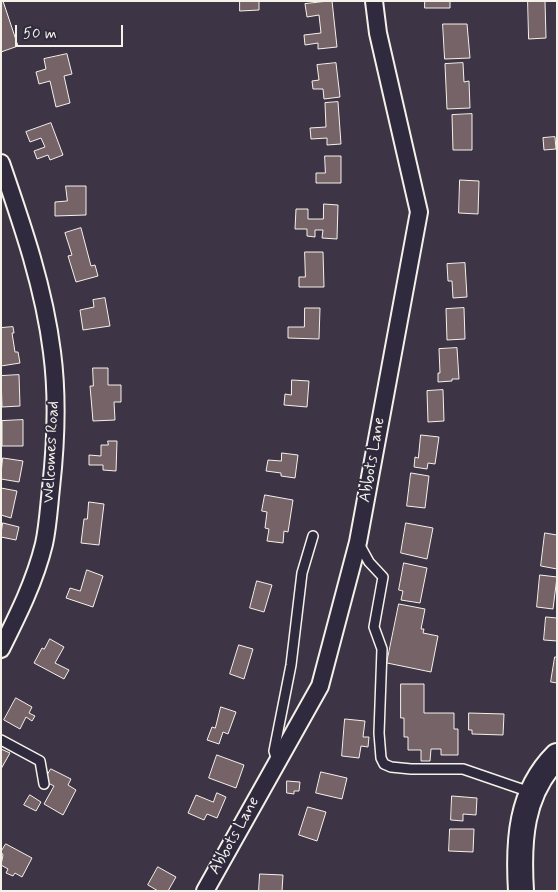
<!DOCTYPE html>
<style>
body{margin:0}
#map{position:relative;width:558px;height:892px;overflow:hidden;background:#3d3546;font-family:Mynerve,sans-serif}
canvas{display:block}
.frame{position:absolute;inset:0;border:2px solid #f4f1e8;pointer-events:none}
.scale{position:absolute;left:15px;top:25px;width:108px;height:22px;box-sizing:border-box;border:2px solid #f4f1e8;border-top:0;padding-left:6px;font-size:15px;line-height:18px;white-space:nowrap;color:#f4f1e8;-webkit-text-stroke:4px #2f2a3d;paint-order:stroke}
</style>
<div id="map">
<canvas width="558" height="892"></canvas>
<div class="frame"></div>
<div class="scale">50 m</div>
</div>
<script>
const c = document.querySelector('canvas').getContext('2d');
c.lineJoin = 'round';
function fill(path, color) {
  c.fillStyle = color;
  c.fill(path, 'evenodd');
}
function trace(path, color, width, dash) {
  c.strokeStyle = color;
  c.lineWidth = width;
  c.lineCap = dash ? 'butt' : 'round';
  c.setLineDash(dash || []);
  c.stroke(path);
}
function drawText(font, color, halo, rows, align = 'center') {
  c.font = font + ' Mynerve,sans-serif';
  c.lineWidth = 4;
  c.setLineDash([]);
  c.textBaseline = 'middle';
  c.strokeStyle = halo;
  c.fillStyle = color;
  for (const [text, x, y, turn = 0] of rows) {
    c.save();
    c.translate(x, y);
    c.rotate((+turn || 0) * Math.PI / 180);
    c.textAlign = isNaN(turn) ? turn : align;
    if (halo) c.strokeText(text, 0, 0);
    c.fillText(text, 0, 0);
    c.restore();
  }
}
const building = new Path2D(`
 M1 1H3L18 46 1 52Z
 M240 1H259V10L240 11Z
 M332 1 337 47 318 49V43L305 45 304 35 321 33 319 15 307 17 305 4Z
 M425 1H450V8H425Z
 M528 1H545L546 38 529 39Z
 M443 24H467L470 58 445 59Z
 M67 54 72 74 64 76 70 103 56 107 50 81 39 84 36 72 46 69 44 59Z
 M336 63 340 97 324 99 323 89H313L312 81 319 80 317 65Z
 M463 63 464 82 469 81 470 108 447 109 445 64Z
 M338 102 341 144 327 145V138L311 139 310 128 326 127 325 103Z
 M472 114V150H453L452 115Z
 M51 123 63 155 50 160 48 155 37 159 34 151 45 147 41 138 30 142 26 132Z
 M555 137 556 149 544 150 543 138Z
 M325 156H341V183H316V173H325Z
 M460 180 479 181 478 214 459 213Z
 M66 186H86V215L55 216V202L67 201Z
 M324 204 338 205 337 239 322 238 323 230H315V237L307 236V229H295L296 209H308V219H323Z
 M81 228 91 266 95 265 98 276 76 282 68 256 72 255 65 233Z
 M305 252H323L324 287H299V277H305Z
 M465 263 467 297 453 298 452 281H448L447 264Z
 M105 298 110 326 83 330 80 310 94 307 93 300Z
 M305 308H320L319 339 288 338V327H304Z
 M464 308 465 339 447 340 446 309Z
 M13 327 14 333H12L15 352H18L20 363 1 366V328Z
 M457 348 459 379H452V381L438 382V373H440L439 349Z
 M93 368H108V385H121V402H114L115 420 93 421 90 386H93Z
 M19 375 20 406 2 407 1 376Z
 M292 380 309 381 307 407 284 405 285 394 291 395Z
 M443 390 444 421 428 422 427 391Z
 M23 420V446H2V421Z
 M421 435 439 437 435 464 428 463 427 469 414 467 415 457 418 458Z
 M108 441H117L116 471 103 470V465H89V455L101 456V445H108Z
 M282 453 298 455 295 478 281 476V473L266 471 268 460 281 461Z
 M3 458 23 461 19 482 1 479Z
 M411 473 429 476 425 508 407 506Z
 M1 488 17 491 11 518 1 515Z
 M265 495 293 500 288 532 284 531 283 543 267 541 269 529 265 528 267 512 262 511Z
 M89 502 104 504 99 545 81 543 84 519H87Z
 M3 523 19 527 16 540 1 537Z
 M406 523 433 528 427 559 401 553Z
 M545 533 557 535V569L541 566Z
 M404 563 427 568 420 603 401 600 403 591 399 590Z
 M87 570 103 576 93 607 66 598 70 588 80 591Z
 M540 575 557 577 553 609 537 607Z
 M257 581 272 585 264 612 250 608Z
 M399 604 425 609 421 629H424L423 633 438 636 431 672 387 663Z
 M546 617 557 618V641L544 640Z
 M50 639 64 647 55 663 69 670 64 679 34 663 42 648 44 649Z
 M239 645 253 649 244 679 230 674Z
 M555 657H557V683L551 682Z
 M401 684H424V713H454V729H458V755H441V749H431L430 761H421V750H408V737H404V718H401Z
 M16 698 32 707 29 713 35 716 32 721 26 717 20 729 4 720Z
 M221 707 236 712 228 734 223 732 219 744 207 740 212 727 215 728Z
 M469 713 504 714 503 735 472 734V730H469Z
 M345 719 365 721 363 737H369L368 747 361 746 359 758 342 756Z
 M1 749 10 753 1 769Z
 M217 755 244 765 236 788 209 778Z
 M51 769 71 779 68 785 76 790 63 815 44 804 54 786 44 781Z
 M321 772 347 778 342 799 316 793Z
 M287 781 300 782 299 791H294V794L287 793Z
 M217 793 226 797 217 818 207 814 204 820 188 813 196 795 213 802Z
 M30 795 41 802 36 811 24 805Z
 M452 796 477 798 476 815 463 814V821L451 820Z
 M308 807 326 812 317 841 299 835Z
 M450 829H474L473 852 449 851Z
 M6 844 32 858 22 877 15 873 13 876 6 873 8 869 1 865 3 855 1 852Z
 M158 867 176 877 168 891H158L148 885Z
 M260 874 283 875 282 891H259Z`);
const lane = new Path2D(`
 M358 542 369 562 383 577 374 627 382 649 379 733 381 758 384 764 391 767 411 769H463L530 792
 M1 740 40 761 44 784
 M277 761 274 751 291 665 302 573 313 536`);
const street = new Path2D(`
 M1 163C22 224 44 287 52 352 58 397 56 443 51 488 49 506 48 526 44 544 35 581 18 615 1 649
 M205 891 320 686 358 542 419 212 378 33 374 1`);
const secondary = new Path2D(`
 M521 891C518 842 520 793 557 756`);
const streetNames = [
 ["Welcomes Road",52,452,-87],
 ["Abbots Lane",373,460,-80],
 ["Abbots Lane",235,836,-61]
];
fill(building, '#756368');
trace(building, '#f4f1e8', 1);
trace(lane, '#f4f1e8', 12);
trace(street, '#f4f1e8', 20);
trace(secondary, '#f4f1e8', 28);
trace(lane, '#2f2a3d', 9);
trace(street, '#2f2a3d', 16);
trace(secondary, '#2f2a3d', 24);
drawText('16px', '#f4f1e8', '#2f2a3d', streetNames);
</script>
